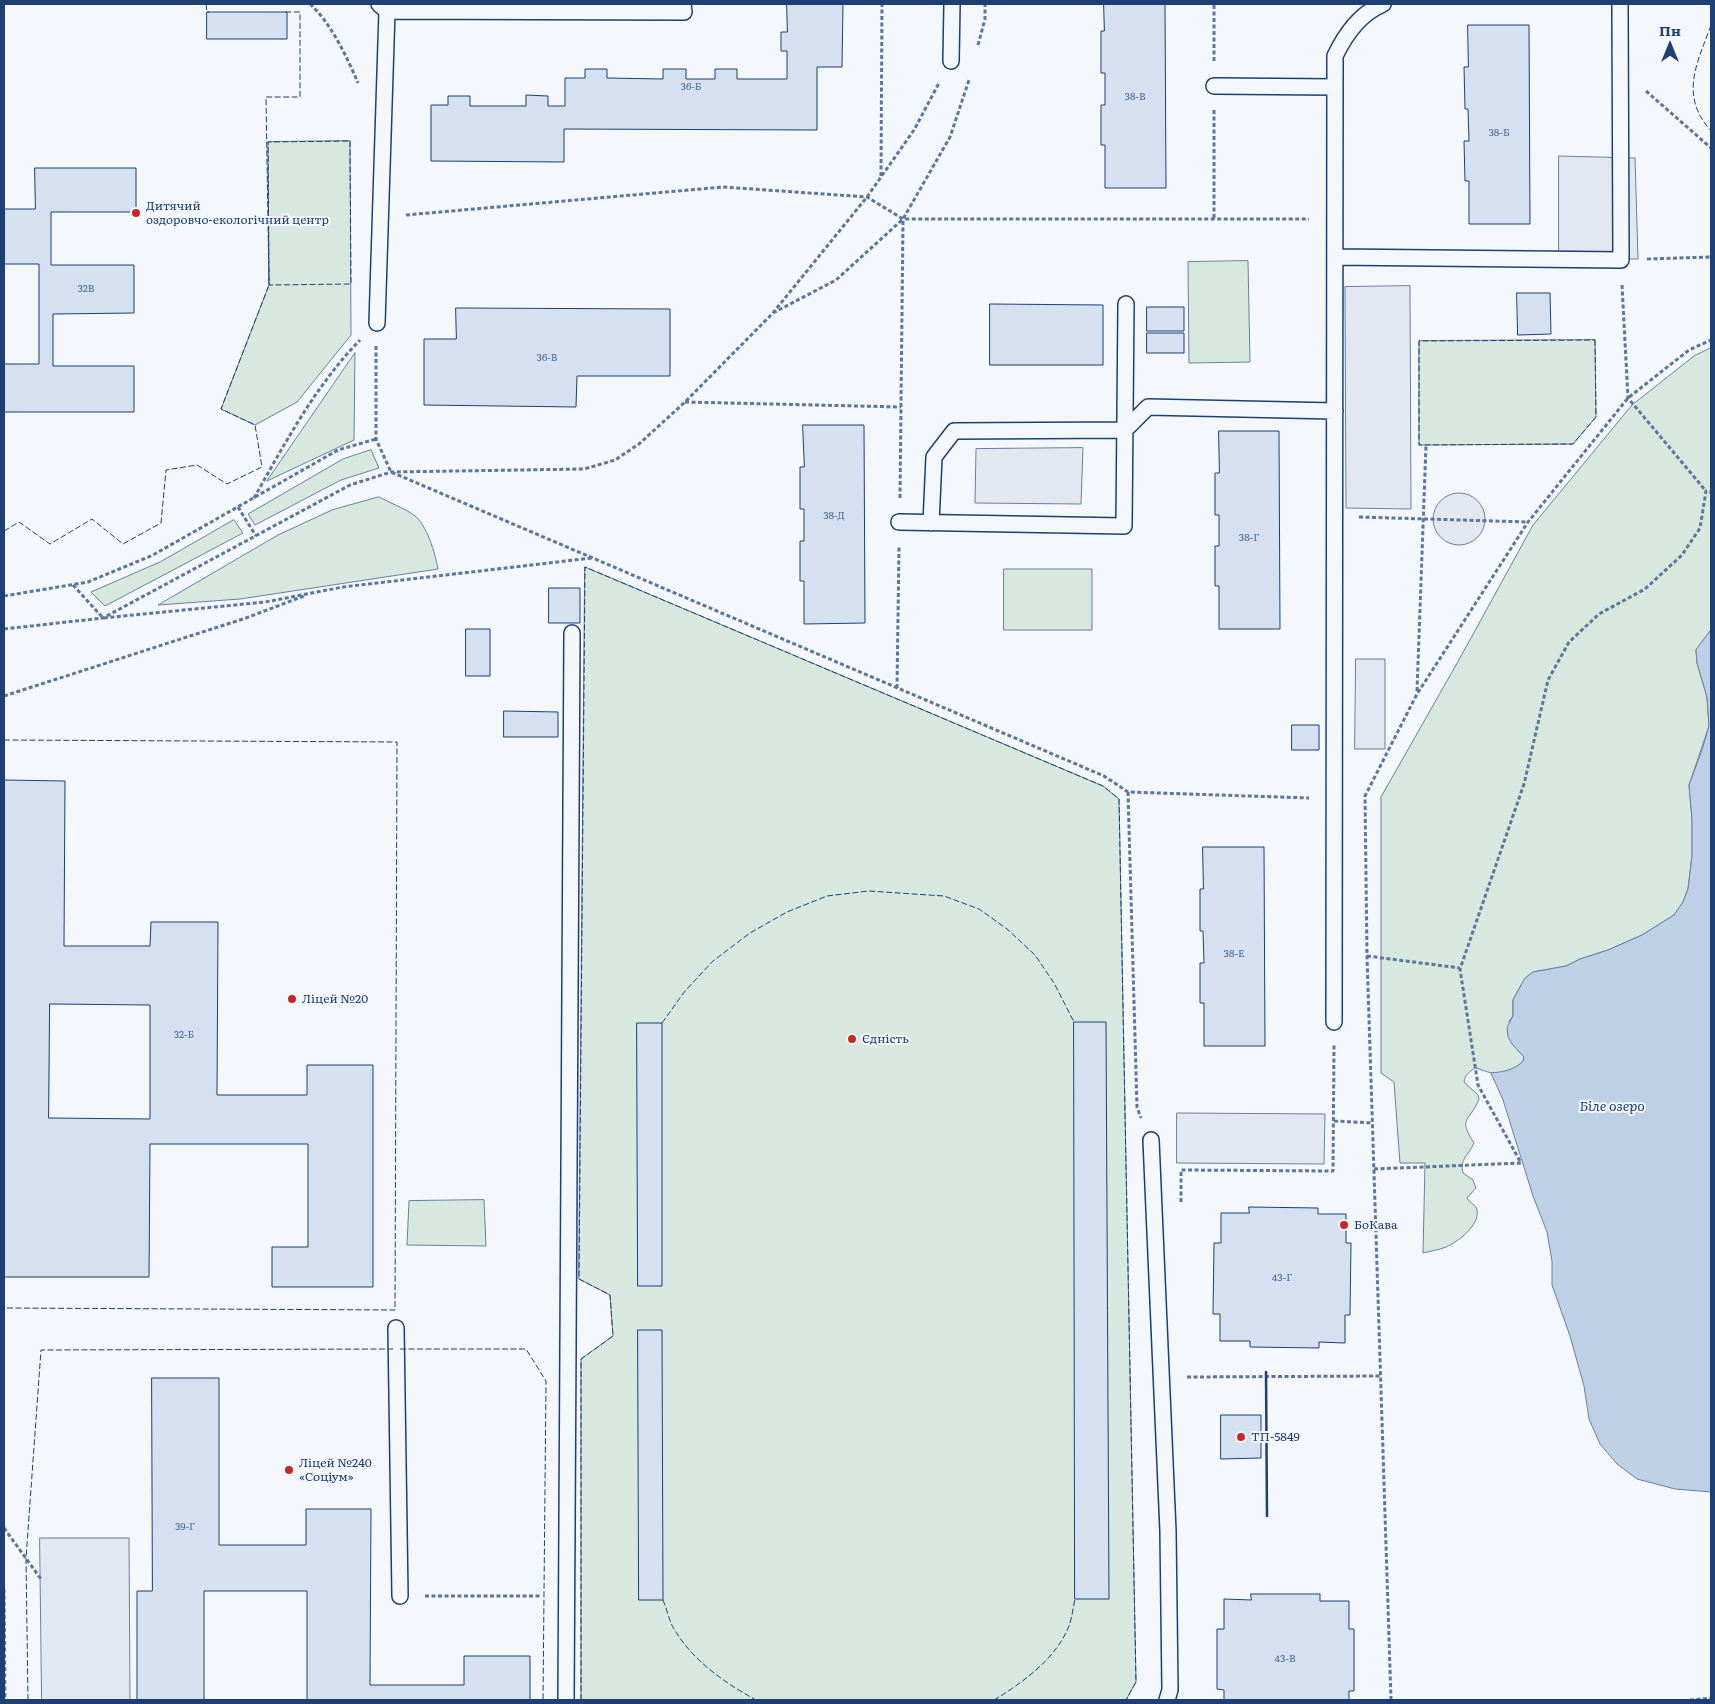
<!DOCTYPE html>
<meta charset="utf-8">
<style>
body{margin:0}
#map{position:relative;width:1715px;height:1704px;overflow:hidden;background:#f4f7fb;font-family:Literata,serif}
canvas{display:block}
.frame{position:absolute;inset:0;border:5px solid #1d3f73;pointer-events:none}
.north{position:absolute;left:1645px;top:20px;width:50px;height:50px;-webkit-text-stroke:4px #f4f7fb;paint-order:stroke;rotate:0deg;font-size:14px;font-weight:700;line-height:20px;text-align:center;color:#1d3f73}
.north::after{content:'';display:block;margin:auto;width:18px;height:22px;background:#1d3f73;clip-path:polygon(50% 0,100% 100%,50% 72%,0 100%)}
</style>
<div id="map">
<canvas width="1715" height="1704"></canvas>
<div class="frame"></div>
<div class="north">Пн</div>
</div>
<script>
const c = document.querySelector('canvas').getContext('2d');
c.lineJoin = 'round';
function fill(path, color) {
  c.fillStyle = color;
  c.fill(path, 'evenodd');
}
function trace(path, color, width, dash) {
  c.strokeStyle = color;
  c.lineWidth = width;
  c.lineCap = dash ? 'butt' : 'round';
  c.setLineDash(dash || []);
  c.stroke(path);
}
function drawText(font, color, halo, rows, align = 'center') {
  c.font = font + ' Literata,serif';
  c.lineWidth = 4;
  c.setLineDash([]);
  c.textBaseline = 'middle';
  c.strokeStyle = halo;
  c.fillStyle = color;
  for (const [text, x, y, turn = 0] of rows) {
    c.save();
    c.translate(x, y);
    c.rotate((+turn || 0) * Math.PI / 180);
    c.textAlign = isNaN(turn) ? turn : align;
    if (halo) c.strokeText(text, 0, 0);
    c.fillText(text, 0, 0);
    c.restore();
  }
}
const green = new Path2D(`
 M350 141 351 335 297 402 255 425 221 409 269 285 268 142Z
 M1248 261 1250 362 1189 363 1188 262Z
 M1595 340 1596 417 1573 444 1419 445V341Z
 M1711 348V630L1696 650 1697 663 1707 697 1709 726 1689 785 1692 819V856L1688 889 1683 902 1674 915 1642 935 1608 950 1580 959 1566 966 1533 972 1521 985 1513 1000V1016L1509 1021 1518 1051 1524 1057 1523 1061C1517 1069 1502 1074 1492 1073 1486 1072 1481 1069 1475 1068 1469 1072 1465 1075 1464 1082L1478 1095 1479 1099C1470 1122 1457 1117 1474 1143 1469 1155 1459 1159 1463 1173L1473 1180 1476 1188 1467 1198C1470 1204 1476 1204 1477 1210 1480 1225 1458 1242 1446 1247 1439 1250 1430 1251 1423 1253L1425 1163H1400L1394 1082 1381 1073V797L1460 658 1533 525 1632 405 1694 356Z
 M355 353 354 440 267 481Z
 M371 450 379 468 341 480 255 525 248 514 343 459Z
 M379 497C390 503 404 508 414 515 427 525 435 553 438 569L240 599 158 605 278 535 332 510Z
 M234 520 243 533 105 606 91 592 160 562Z
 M585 567 1103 786 1119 799 1136 1682 1126 1700H581V1359L613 1336 610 1295 579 1279Z
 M1004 569H1092V630H1004Z
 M484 1200 486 1246 407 1245 409 1201Z`);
const parking = new Path2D(`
 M1559 156 1635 158 1638 259H1559Z
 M1410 286 1411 509 1346 508 1345 287Z
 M1083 448 1081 504 975 503 976 449Z
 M1433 519a26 26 0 1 1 52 0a26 26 0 1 1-52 0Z
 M1356 659H1385V749H1355Z
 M1177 1113 1325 1114 1324 1164 1177 1163Z
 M40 1538H129L130 1700H42Z`);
const water = new Path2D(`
 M1711 630V1492L1675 1489 1637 1479 1617 1464 1600 1444 1589 1419 1584 1386 1570 1336 1552 1285V1261L1547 1232 1533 1196 1503 1100 1491 1073C1502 1072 1515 1070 1523 1061L1524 1057 1512 1044 1508 1037 1507 1027 1513 1016V1000L1525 978 1533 972 1566 966 1580 959 1608 950 1642 935 1674 915 1683 902 1688 889 1692 856V819L1689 785 1702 750 1709 726 1707 697 1697 663 1696 650Z`);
const building = new Path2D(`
 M787 4H843L842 67H817V130L564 129V162L431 161V105H448V96H470V106H526V95L548 96V106H565V78H585V69H607V78L663 79V69H686V79H715V69H737V79H787V51H781V32H787Z
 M1104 4H1165L1166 188H1105V145H1101V105H1105V73H1101V31H1104Z
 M207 12H287V39H207Z
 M1468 25H1529L1530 224H1469V181H1465L1464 141H1469L1468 109H1465L1464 67H1468Z
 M35 168H136V212H51V265H134V313L53 314V366H134V412H4V364H39V264H4V209H35Z
 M1517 293H1550L1551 334 1518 335Z
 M990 304 1103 305V365H990Z
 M1147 307H1184V331H1147Z
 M456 308 670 309V376H577L576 407 424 405V339H456Z
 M1147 333H1184V353H1147Z
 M803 425H864L865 623 804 624V581H800V541H804V509H800V467H804Z
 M1219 431H1279L1280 629H1219V586H1215V546H1219V515H1215V473H1219Z
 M549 588H580V623H549Z
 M466 629H490V676H466Z
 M504 711 558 712V737H504Z
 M1292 725H1319V750H1292Z
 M4 780 65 781 64 946H150L151 922H218L217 1095H307V1065H373V1287H272V1247H308V1144H150L149 1277H4ZM50 1004 150 1005V1119L49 1118Z
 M1203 847H1264L1265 1046H1204V1003H1200V963H1204L1203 931H1200V889H1203Z
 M1074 1022H1106L1109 1599H1075Z
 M637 1023H662V1286H638Z
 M1249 1207 1318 1208V1214H1346V1243H1351L1350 1315H1345V1343L1319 1342V1348L1250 1347V1341H1220V1314H1213L1214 1243H1221V1213H1249Z
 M638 1330H662L663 1600H639Z
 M152 1378H219V1545H306V1509H371L370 1685H464V1656H530V1700H307V1591H204V1700H137V1591H152Z
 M1221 1415H1261V1458L1221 1459Z
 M1251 1594H1320V1601H1349V1629H1354V1691H1349V1700H1224V1690L1217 1689V1629H1224V1599L1251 1600Z`);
const path = new Path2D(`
 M310 4C331 23 347 57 358 83
 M978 45 985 19V4
 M1214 61V4
 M1646 91 1711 148
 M1214 110V219
 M881 176 882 4
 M406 215 723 187 867 197 903 219H1309
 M1647 259 1711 257
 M1622 285 1628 398 1706 491
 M773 313 836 280 903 219 950 137 969 80
 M376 346V439L391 472 1104 776 1128 792 1309 798
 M685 402 901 407
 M254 498C285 443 316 385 360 340
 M900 498 903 219
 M238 507 256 536
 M1359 517 1528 522
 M73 585 103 618 265 602 343 587 592 558
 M4 596 88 582 153 555 338 450 376 439
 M4 629 103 618 350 485 391 472 584 469 615 460 639 444 685 402 772 314 867 197 914 130 939 83
 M897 688 899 547
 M1417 691 1426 445
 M4 696 246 618 304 596
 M1128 792 1137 1107 1141 1118
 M1367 956 1460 968
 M1334 1121 1373 1123
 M1374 1169 1521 1163 1478 1085 1460 969 1524 784 1548 680 1569 642 1599 614 1645 589 1682 555 1700 528 1706 491 1711 492
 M1181 1202V1170L1333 1171 1334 1045
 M1187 1377 1381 1376
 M4 1528 41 1579
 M4 1589 5 1700
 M425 1596H542
 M1391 1700 1367 956 1365 796 1417 694 1528 522 1628 398 1689 350 1711 340
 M1690 1700 1711 1698`);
const lane = new Path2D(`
 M379 4 387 11 684 12 683 4
 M951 61 952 4
 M1214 86 1335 87
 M1335 257 1621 260 1620 4
 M377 323 387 11
 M899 522 1124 526 1126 304
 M931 523 934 457 954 431 1125 430 1148 407 1335 411
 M1334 1022 1335 56C1345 35 1361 13 1383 4
 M1151 1140 1168 1531 1170 1690 1167 1700
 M396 1328 400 1596
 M566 1700 572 633`);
const fence = new Path2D(`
 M206 4 207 12H209
 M1711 25C1697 64 1679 95 1711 131
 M350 141 351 284 269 285 268 142Z
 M1595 340 1596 417 1573 444 1419 445V341Z
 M4 531 19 522 50 544 92 519 123 544 161 523 166 470 197 465 227 484 262 467 255 425 221 409 269 285 266 97H300V12H284
 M4 740 397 742 395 1310 4 1308
 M662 1023 685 991 713 961 750 933 787 912 827 896 869 891 944 896 979 909 1007 929 1035 955 1054 983 1074 1022
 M400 1349H526L546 1381 543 1700
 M663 1600C667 1609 669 1621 674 1629 693 1661 725 1683 756 1700
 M28 1700 26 1558 41 1350 393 1349
 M581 1700V1359L613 1336 610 1295 579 1279 585 567 1103 786 1119 799 1136 1682 1126 1700
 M994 1700C1022 1683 1056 1659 1069 1626 1072 1618 1073 1608 1075 1599`);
const wall = new Path2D(`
 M1266 1372 1267 1516`);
const markers = [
 [136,213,5,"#c62828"],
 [292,999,5,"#c62828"],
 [852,1039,5,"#c62828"],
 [1344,1225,5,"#c62828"],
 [1241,1437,5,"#c62828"],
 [289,1470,5,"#c62828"]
];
const numberNames = [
 ["36-Б",691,87],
 ["38-В",1135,97],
 ["38-Б",1499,133],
 ["32В",86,289],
 ["36-В",547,358],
 ["38-Д",834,516],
 ["38-Г",1249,538],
 ["38-Е",1234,954],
 ["32-Б",184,1035],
 ["43-Г",1282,1278],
 ["39-Г",185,1527],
 ["43-В",1285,1659]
];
const poiNames = [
 ["Дитячий",146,206],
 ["оздоровчо-екологічний центр",146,220],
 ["Ліцей №20",302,999],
 ["Єдність",862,1039],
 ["БоКава",1354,1225],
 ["ТП-5849",1251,1437],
 ["Ліцей №240",299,1463],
 ["«Соціум»",299,1477]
];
const waterNames = [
 ["Біле озеро",1612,1107]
];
fill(green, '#d7e8df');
trace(green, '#687fa3', 1);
fill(parking, '#e3e8f0');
trace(parking, '#687fa3', 1);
fill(water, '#bed0e5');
trace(water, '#687fa3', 1);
fill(building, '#d5e0f0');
trace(building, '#1d3f73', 1);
trace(lane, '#1d3f73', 18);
trace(path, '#5e769c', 3, [4, 2.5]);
trace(lane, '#f4f7fb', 15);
trace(fence, '#1d3f73', 1, [6, 2.5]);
trace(wall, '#1d3f73', 2.5);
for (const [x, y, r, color] of markers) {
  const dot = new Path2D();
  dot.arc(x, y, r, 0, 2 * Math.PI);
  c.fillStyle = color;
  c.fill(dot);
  trace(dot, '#f4f7fb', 2);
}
drawText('10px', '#4b6792', null, numberNames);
drawText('12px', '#1d3f73', '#f4f7fb', poiNames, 'left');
drawText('italic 14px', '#1d3f73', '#f4f7fb', waterNames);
</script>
